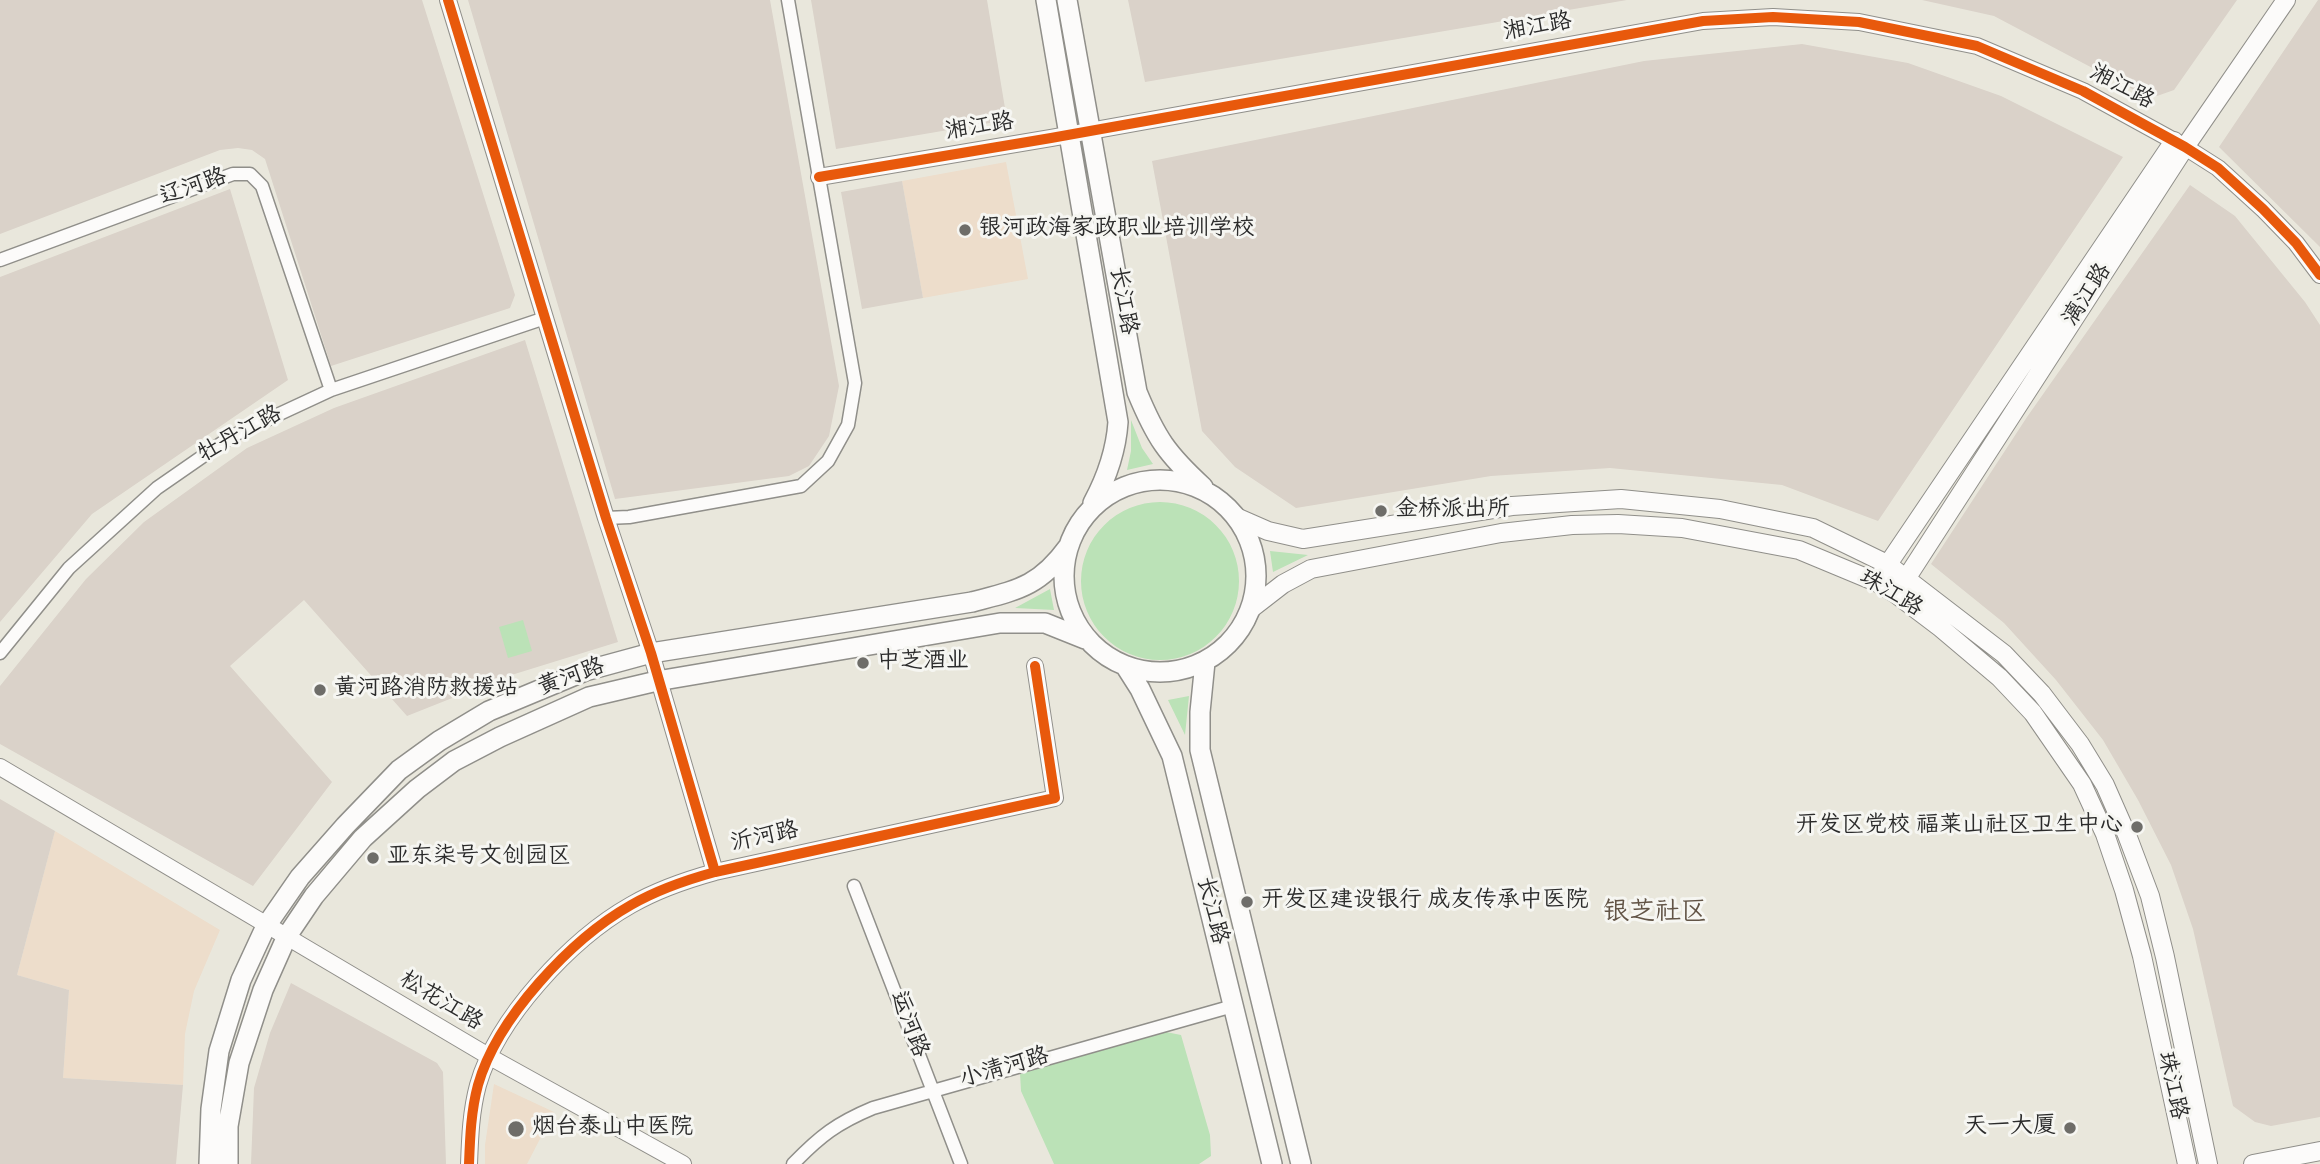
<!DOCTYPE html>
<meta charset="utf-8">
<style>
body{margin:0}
canvas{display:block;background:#e9e7dc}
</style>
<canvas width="2320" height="1164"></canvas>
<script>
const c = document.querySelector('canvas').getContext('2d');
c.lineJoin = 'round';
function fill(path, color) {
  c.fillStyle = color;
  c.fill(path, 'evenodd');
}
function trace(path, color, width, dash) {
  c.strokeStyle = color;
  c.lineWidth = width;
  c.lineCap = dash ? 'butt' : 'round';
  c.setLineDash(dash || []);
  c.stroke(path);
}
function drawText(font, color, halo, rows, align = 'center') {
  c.font = font + ' "Gochi Hand","LXGW WenKai TC",sans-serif';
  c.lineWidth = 6;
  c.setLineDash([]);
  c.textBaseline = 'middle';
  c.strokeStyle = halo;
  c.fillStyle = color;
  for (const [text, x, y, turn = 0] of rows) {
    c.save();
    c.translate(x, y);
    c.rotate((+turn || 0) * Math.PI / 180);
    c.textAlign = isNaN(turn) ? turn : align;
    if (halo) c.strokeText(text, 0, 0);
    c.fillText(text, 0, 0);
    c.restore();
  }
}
const built = new Path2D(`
 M1006 162 1028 279 923 298 902 181Z
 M55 831 220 930 194 991 185 1034 183 1085 63 1078 69 990 17 975Z
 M494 1084 554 1112 527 1164H485V1145Z`);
const industrial = new Path2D(`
 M0 0H422L515 295 510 308 331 366 265 159 252 150 238 148 220 150 0 234Z
 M468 0H770L839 386 829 436 809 466 789 476 615 499Z
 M811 0H987L1007 120 836 149Z
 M1128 0H1627L1145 82Z
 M1922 0H2237L2174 90 2157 96 2136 91 1994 16Z
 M2318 0H2320V247L2219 147Z
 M1802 44 1908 63 2001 96 2123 157 1878 521 1782 485 1610 468 1491 476 1296 508 1235 467 1202 431 1152 161 1644 61Z
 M902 181 923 298 862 309 841 192Z
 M2190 185 2235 216 2305 302 2320 325V1117L2271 1126 2255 1122 2233 1106 2193 929 2171 865 2138 800 2103 740 2056 680 2004 623 1931 564 2027 417Z
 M230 189 288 380 92 514 0 622V277Z
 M525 340 618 642 505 677 407 716 304 600 230 666 332 782 253 886 0 744V686L86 579 144 522 247 448 334 408Z
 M0 799 55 831 17 975 69 990 63 1078 183 1085 176 1164H0Z
 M291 983 437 1063 443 1072 446 1164H251L254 1088 270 1033Z`);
const green = new Path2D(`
 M1131 420 1142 448 1153 464 1127 470 1131 451Z
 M1081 581a79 79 0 1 1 158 0a79 79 0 1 1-158 0Z
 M1270 551 1308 555 1273 572Z
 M1050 589 1054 610 1015 608Z
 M523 620 532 651 508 658 499 627Z
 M1189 696 1185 735 1168 700Z
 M1166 1032 1181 1035 1210 1135 1211 1156 1199 1164H1054L1021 1091 1020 1073Z`);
const minor = new Path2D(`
 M0 260 233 174H250L262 186 331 390
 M606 518 629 517 801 486 828 461 848 425 855 383 788 0
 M0 653 69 568 157 488 232 436 331 390 545 318
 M854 886 961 1164
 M793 1164C820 1136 837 1123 873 1108L1233 1006`);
const tertiary = new Path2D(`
 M448 0 606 518 651 653 715 872
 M819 177 1051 138 1703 21 1773 17 1859 22 1977 46 2083 91 2185 147 2218 168 2263 209 2296 243 2320 275
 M0 767 490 1057 683 1164
 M469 1164C470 1137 471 1111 478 1085 497 1018 571 939 631 905 657 890 686 880 715 872L1055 798 1035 666`);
const secondary = new Path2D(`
 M1236 517 1268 531 1303 539 1512 506 1621 499 1720 509 1813 528 1887 564 2004 654 2042 694 2080 744 2105 785 2127 835 2150 896 2165 957 2208 1164
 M1882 573 2174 141
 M1902 585 2185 147 2286 0
 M1252 608 1283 584 1311 569 1501 533 1572 525 1618 524 1682 528 1799 550 1876 582 1896 594 1941 628 1999 677 2033 713 2082 784 2105 834 2124 890 2142 956 2187 1164
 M2253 1164 2320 1151`);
const primary = new Path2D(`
 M1046 0 1118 422C1116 452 1107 477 1093 503
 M1067 0 1137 392C1156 438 1167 454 1203 487
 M1064 576a96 96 0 1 1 192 0a96 96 0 1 1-192 0Z
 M1205 662 1200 712V750L1301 1164
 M1126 667 1140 689 1172 756 1272 1164
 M209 1164 211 1109 219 1051 241 980 266 926 300 877 345 826 399 770 439 741 489 711 585 671 651 653 972 602C1017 590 1039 587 1068 547
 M228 1164V1126L239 1063 263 990 287 936 314 896 363 838 417 789 454 761 500 737 589 697 657 681 1000 623H1045L1085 639`);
const cycleway = new Path2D(`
 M448 0 606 518 651 653 715 872
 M819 177 1051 138 1703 21 1773 17 1859 22 1977 46 2083 91 2185 147 2218 168 2263 209 2296 243 2320 275
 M469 1164C470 1137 471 1111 478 1085 497 1018 571 939 631 905 657 890 686 880 715 872L1055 798 1035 666`);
const markers = [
 [965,230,7,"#6e6d69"],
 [1381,511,7,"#6e6d69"],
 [863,663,7,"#6e6d69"],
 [320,690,7,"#6e6d69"],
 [2137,827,7,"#6e6d69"],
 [373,858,7,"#6e6d69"],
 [1247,902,7,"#6e6d69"],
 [2070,1128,7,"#6e6d69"],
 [516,1129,9,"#6e6d69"]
];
const streetNames = [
 ["湘江路",1538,29,-10],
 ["湘江路",2121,89,28],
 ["湘江路",980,129,-9],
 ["辽河路",194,189,-19],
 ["漓江路",2089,296,-57],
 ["长江路",1121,301,80],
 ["牡丹江路",241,436,-29],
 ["珠江路",1890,595,31],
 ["黄河路",572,679,-20],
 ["沂河路",765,839,-12],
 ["长江路",1210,911,76],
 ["松花江路",440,1003,31],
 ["运河路",907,1025,69],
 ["小清河路",1005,1070,-16],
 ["珠江路",2170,1086,78]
];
const poiNames = [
 ["银河政海家政职业培训学校",979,230],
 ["金桥派出所",1395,511],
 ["中芝酒业",877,663],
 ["黄河路消防救援站",334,690],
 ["开发区党校 福莱山社区卫生中心",2123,827,"right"],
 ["亚东柒号文创园区",387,858],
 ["开发区建设银行 成友传承中医院",1261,902],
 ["天一大厦",2056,1128,"right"],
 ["烟台泰山中医院",532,1129]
];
const quarterNames = [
 ["银芝社区",1655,915]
];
fill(built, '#edddcb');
fill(industrial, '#dad2c9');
fill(green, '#bbe2b7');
trace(minor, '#908f8a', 15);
trace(tertiary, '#908f8a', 18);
trace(secondary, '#908f8a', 20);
trace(primary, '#908f8a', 22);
trace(minor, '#fcfbfa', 12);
trace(tertiary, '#fcfbfa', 16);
trace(secondary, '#fcfbfa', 18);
trace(primary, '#fcfbfa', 19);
trace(cycleway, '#e8590c', 10);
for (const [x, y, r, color] of markers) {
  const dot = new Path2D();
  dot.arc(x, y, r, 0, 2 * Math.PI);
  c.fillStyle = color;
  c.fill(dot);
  trace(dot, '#f6f6f2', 2.5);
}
drawText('23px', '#2b2b2b', '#f6f6f2', streetNames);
drawText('23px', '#2b2b2b', '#f6f6f2', poiNames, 'left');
drawText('26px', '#625446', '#f6f6f2', quarterNames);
</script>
